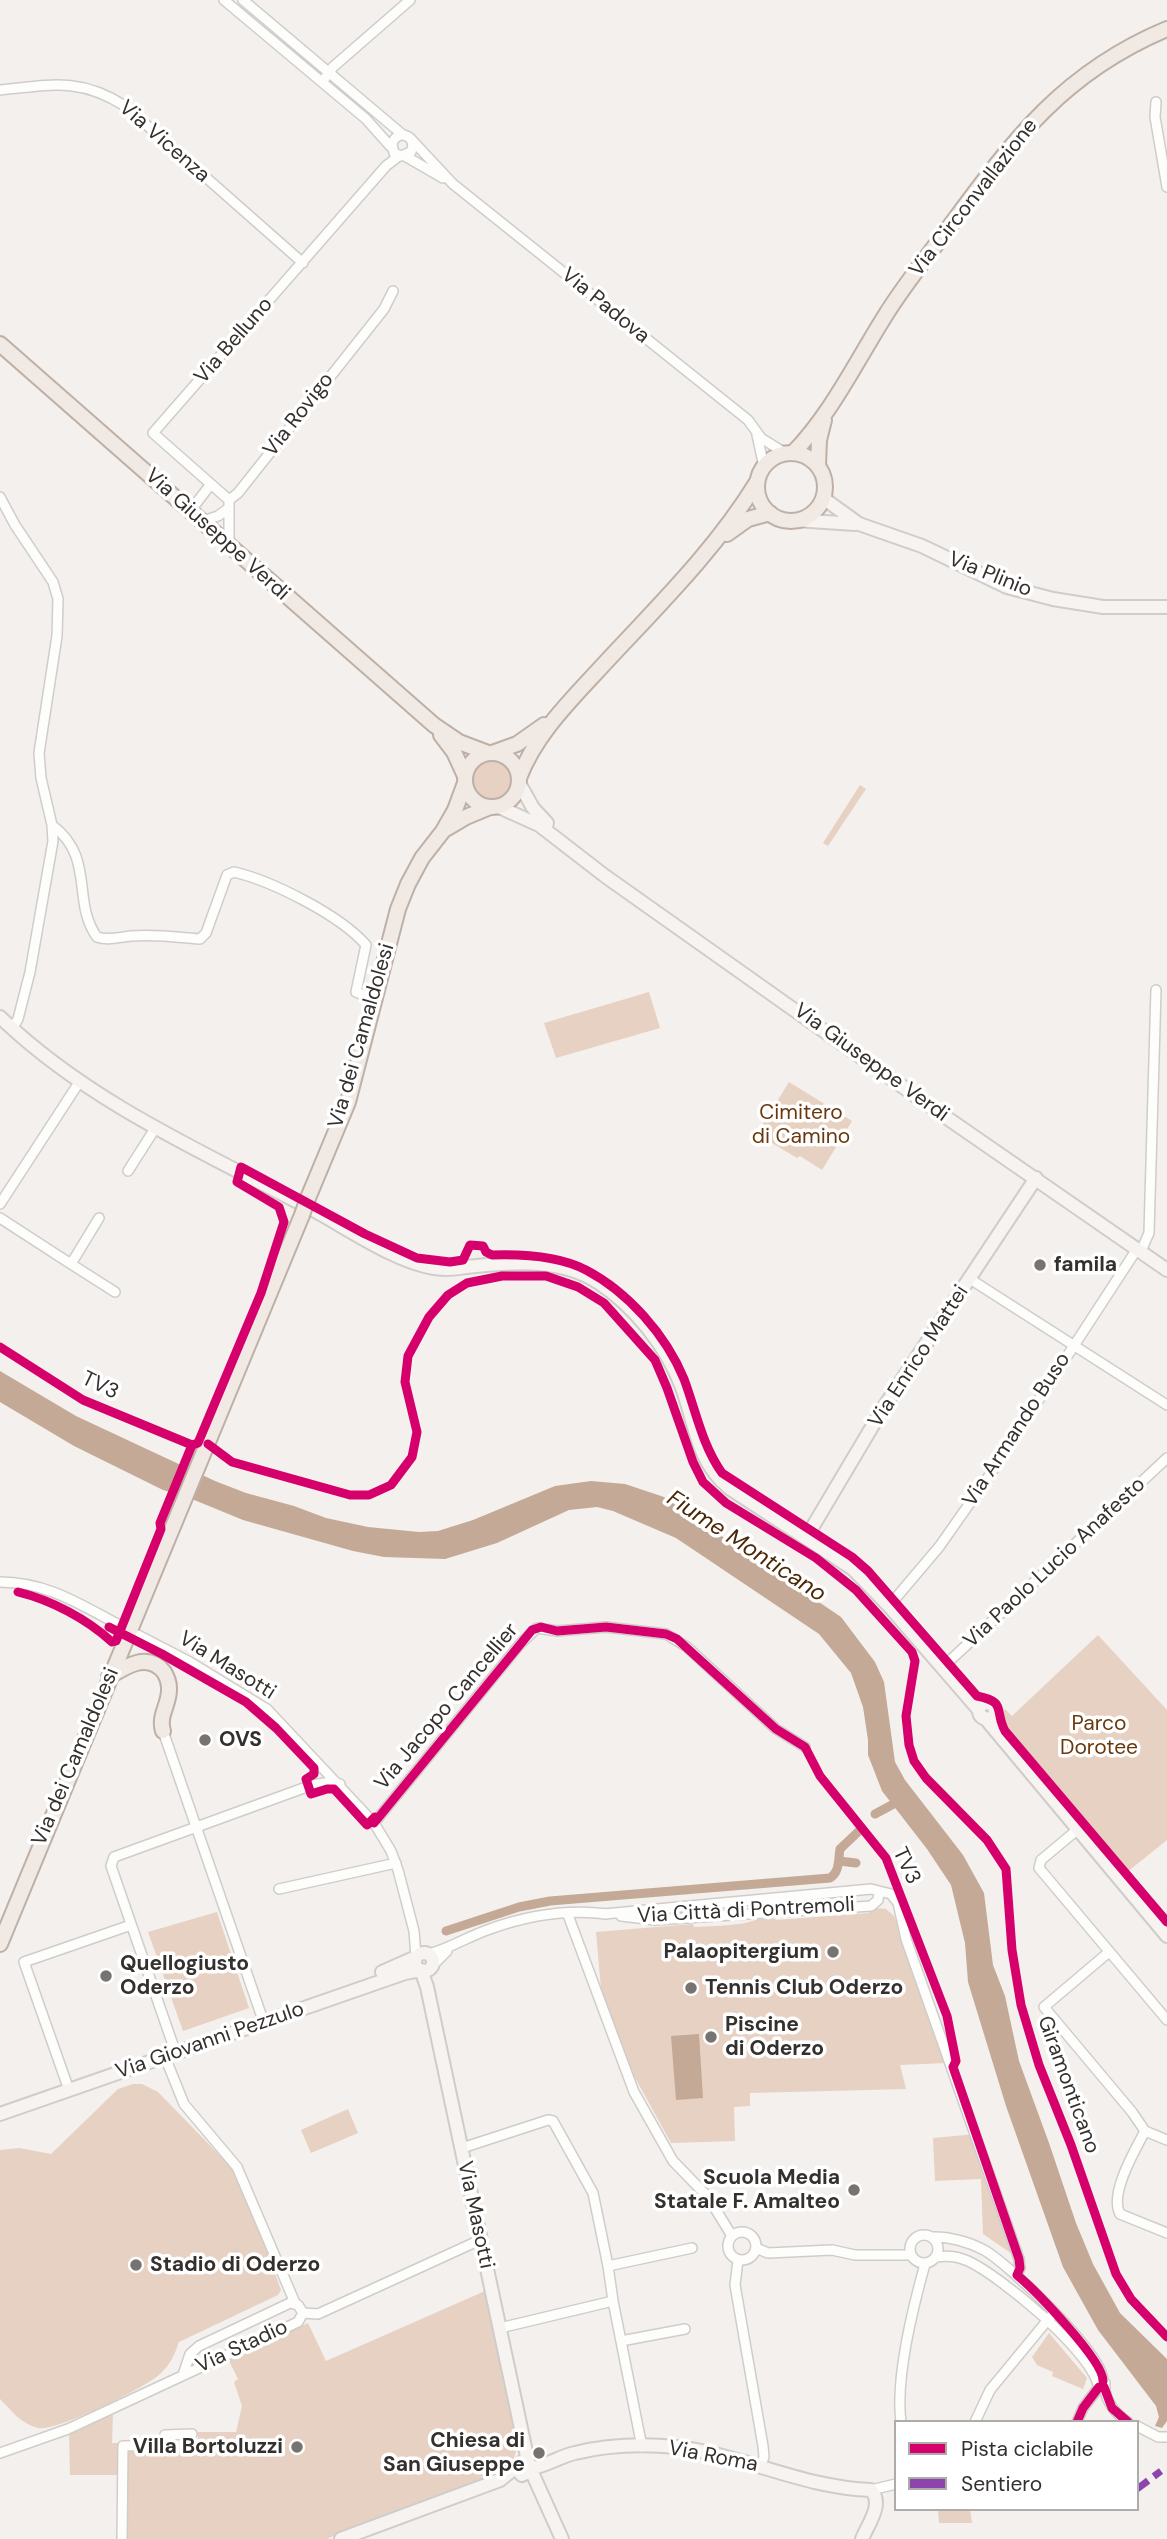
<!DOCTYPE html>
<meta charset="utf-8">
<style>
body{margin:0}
#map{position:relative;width:1167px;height:2539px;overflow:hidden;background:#f4f0ed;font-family:"DM Sans",sans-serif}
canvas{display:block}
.legend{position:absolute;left:894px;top:2420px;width:245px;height:91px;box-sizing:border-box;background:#fff;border:2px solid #adacab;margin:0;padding:9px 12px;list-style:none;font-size:21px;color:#33302e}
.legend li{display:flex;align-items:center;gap:14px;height:35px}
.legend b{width:35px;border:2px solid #adacab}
</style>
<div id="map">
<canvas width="1167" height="2539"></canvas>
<ul class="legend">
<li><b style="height:9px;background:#d6006c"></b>Pista ciclabile</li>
<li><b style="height:9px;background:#8e44ad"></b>Sentiero</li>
</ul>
</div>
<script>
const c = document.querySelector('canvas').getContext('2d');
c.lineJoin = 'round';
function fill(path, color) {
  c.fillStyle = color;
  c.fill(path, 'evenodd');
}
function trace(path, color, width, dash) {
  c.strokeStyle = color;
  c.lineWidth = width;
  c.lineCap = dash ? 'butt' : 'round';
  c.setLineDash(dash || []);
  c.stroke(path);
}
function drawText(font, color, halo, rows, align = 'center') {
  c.font = font + ' "DM Sans",sans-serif';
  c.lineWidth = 7;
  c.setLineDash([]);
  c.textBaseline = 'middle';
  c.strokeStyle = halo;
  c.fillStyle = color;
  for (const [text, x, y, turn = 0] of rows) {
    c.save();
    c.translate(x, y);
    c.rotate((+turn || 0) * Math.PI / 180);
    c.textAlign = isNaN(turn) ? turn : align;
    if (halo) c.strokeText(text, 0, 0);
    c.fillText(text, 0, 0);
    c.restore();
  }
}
const green = new Path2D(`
 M472 780a20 20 0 1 1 40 0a20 20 0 1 1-40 0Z
 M860 785 866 789 828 846 823 843Z
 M649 992 660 1028 556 1058 544 1023Z
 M789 1082 852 1121 822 1170 800 1156 797 1158 757 1134Z
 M1098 1635 1167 1710V1840L1126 1873 1001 1726 999 1720 1005 1709 1012 1716Z
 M875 1908 886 1909 894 1916 947 2063 900 2065 906 2089 750 2093V2106L734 2107 735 2141 671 2143 622 2054 601 1989 596 1932 693 1924 694 1927C709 1926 724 1926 739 1924 752 1923 763 1914 777 1920L868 1913Z
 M217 1912 249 2008 183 2031 148 1932Z
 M133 2084H142L158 2092 231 2167 262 2238 281 2290 278 2295 179 2342C175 2354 170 2365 160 2374 145 2388 56 2432 38 2428 21 2424 11 2410 0 2399V2150L19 2148 51 2154 118 2089Z
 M348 2109 358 2133 311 2153 301 2130Z
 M976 2134 1015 2256 983 2234 981 2179 935 2181 933 2138Z
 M485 2291 517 2441C517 2458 511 2466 497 2476L360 2524 327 2539H127V2451L197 2452 198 2432H236L242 2406 234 2382 238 2379 228 2359 308 2323 326 2361Z
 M1049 2333 1087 2378 1083 2389 1052 2376 1053 2372 1037 2365 1032 2357Z
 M113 2412 112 2443H118V2475H70L69 2432Z
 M938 2509H970L972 2523H939Z`);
const water = new Path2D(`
 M0 1371 76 1416 215 1481 246 1493 294 1506 326 1518 368 1527 419 1532 438 1531 473 1520 555 1486 591 1481 625 1484 664 1497 841 1617 875 1662 884 1682 895 1762 905 1780 963 1855 984 1893 993 1965 1005 1996 1019 2061 1049 2143 1076 2223 1093 2264 1120 2313 1167 2359V2421L1162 2428 1155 2426 1159 2417 1156 2406 1098 2330 1063 2267 1006 2106 968 1982 965 1943 951 1885 927 1849 882 1791 868 1755V1740L863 1707 851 1673 819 1634 676 1538 613 1511 597 1507 569 1510 497 1543 445 1559 384 1557 353 1551 243 1520 187 1497 163 1490 74 1446 0 1402Z
 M699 2034 703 2098 676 2100 671 2036Z`);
const canal = new Path2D(`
 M875 1814 901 1800
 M839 1861 856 1863
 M446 1931 519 1907 550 1901 830 1878C840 1872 838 1860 840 1849L859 1831`);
const street = new Path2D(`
 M224 0 366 119 391 147
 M243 0 403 135
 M325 78 333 67 410 0
 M0 90C50 85 79 77 125 106L303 263
 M1156 102 1155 117 1167 187
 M411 139 413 145 411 152 401 156 394 153 392 144C395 135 403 132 411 139L453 184 748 420 761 438 785 453
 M405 156 443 178
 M757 435 764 467
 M0 497 15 525 53 582 58 599 57 636 39 753 41 778 52 825 53 841 30 972 18 1019 12 1029
 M229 500 153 433 386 166 399 156
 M229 500 238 493 384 309 393 291
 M191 510 211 484
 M203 521 218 516 229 508
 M229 544V500
 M52 825C96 858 71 901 97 937 108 941 119 937 131 936 154 934 177 937 200 939L206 933 227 875 234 872C272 881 340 915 366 945L356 992 373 999
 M128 1171 156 1127
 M0 1204 80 1081
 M0 1218 71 1264 99 1218
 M1141 1251 1149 1233 1156 990
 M71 1264 115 1292
 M970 1279 1167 1405
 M0 1582C47 1582 81 1605 121 1626
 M889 1606 939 1547 991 1473 1137 1249
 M138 1635 190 1662 267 1709 374 1823 391 1851 398 1870 414 1931 416 1957
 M943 1667 1167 1458
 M163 1731 264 2023
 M374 1823 521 1643 537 1628 557 1631 606 1627 666 1634 687 1647 776 1729 805 1747
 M1077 1830 1041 1860 1039 1868 1167 2020
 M279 1889 396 1863
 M604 1914 871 1889 891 1894 898 1903 906 1939 1019 2259 1020 2268 1017 2275
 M568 1915 634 2092 673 2161 708 2197 732 2236
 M621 1916 655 1920 871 1906 878 1900 879 1893
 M1109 1952 1044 2007 1132 2112 1145 2131 1167 2140
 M429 1954C451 1948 469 1936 490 1929 529 1915 567 1909 607 1914
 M433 1965 447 1951
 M173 2045 111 1866 114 1857 312 1785 331 1782 340 1784
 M165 2057 184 2104 237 2167 295 2303
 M69 2090 24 1962 131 1925
 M1145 2131C1135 2150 1109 2194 1120 2214L1167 2233
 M462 2148 548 2120 553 2121 593 2193 608 2266
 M728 2246a14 14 0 1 1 28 0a14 14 0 1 1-28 0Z
 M910 2249a14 14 0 1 1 28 0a14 14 0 1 1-28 0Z
 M931 2237C948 2236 969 2242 984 2250 1009 2264 1104 2355 1103 2381
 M756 2248 768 2253 832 2250 855 2255H910
 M936 2257C948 2255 957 2256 968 2261 1002 2277 1088 2349 1098 2384
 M738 2260 735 2285 763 2446 764 2457 760 2466
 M613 2301 642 2447
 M303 2313 318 2314 480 2240
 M500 2328 613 2301 608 2266 692 2248
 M621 2341 685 2329
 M183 2375 190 2354 199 2346 290 2303 298 2305 303 2313
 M901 2422C895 2378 913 2307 925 2264
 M975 2422 990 2390 1051 2316
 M1077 2422 1083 2408 1099 2387V2382L1102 2381 1105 2383C1103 2398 1115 2414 1128 2422
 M1137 2426 1158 2437H1167
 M0 2453 68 2429 298 2322 303 2313
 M871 2490 896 2484
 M122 2539 123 2446 165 2445V2435L192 2434`);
const secondary = new Path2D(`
 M823 498 859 524 922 546 1007 587 1053 599 1103 607H1167
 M795 520 855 524
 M519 783 533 808 547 823
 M499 807 539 825 605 876 937 1111 1167 1270
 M0 1017C89 1103 207 1154 315 1211 350 1230 394 1261 434 1268 447 1271 462 1267 476 1266 517 1262 563 1259 599 1283 634 1306 666 1346 681 1385 696 1424 695 1459 729 1488L853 1569 889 1606 979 1710
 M806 1538 882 1410 1036 1178
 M979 1711a8 8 0 1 1 16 0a8 8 0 1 1-16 0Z
 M985 1718 1167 1936
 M415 1962a9 9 0 1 1 18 0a9 9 0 1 1-18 0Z
 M382 1972 416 1957
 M0 2114 405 1973 421 1970 427 1987 529 2466
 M341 2539 500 2480 522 2462 528 2464 530 2471 522 2475 518 2471V2466
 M562 2539 530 2468C545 2467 560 2456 575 2453 607 2445 645 2444 677 2447 743 2455 804 2488 871 2490 884 2504 868 2524 862 2539`);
const primary = new Path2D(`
 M0 344 434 725 459 742 488 753
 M793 453C831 414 856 362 885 316 904 285 928 256 950 226 1014 139 1064 72 1167 29
 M757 487a34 34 0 1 1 68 0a34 34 0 1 1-68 0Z
 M818 466 819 440 824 420
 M727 534 748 519 770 513
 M441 735 454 752 465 776
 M465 780a27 27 0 1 1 54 0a27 27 0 1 1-54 0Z
 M492 753 517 744 544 725
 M519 778C536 733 573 698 605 663 659 605 716 549 757 482
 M444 830 466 817 490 807
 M308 1198 348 1102 398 909 408 884 422 858 443 831 455 810 465 783
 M109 1677C126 1666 148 1652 164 1672 167 1677 169 1682 169 1688 170 1704 158 1715 163 1731
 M0 1944 302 1215`);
const primaryBridge = new Path2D(`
 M302 1215 308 1198`);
const quiet = new Path2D(`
 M1137 2489 1161 2471`);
const cycleway = new Path2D(`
 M0 1347 83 1400 192 1445
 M208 1444 232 1462 350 1495H369L391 1485 412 1457 417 1432 405 1382 408 1356 429 1317 448 1295 467 1283 502 1276H546L578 1287 604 1303 655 1360 667 1388 693 1462 703 1482 726 1503 816 1558 856 1590 912 1652 915 1661 906 1716 909 1745 914 1761 926 1778 987 1840 1006 1869 1012 1950 1021 2005 1039 2065 1071 2145 1116 2274 1131 2299 1167 2337
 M18 1592C51 1600 87 1619 112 1642L116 1641 161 1529 160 1523 192 1445 198 1443 261 1293 284 1222 279 1207 237 1182 241 1167 365 1234 417 1258 450 1262 463 1260 470 1245 483 1246 486 1252 492 1255C521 1254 559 1256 586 1270 628 1292 666 1335 684 1379 696 1411 702 1445 722 1473L852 1557 868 1571 977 1696C1007 1702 994 1710 1005 1731L1167 1922
 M109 1627 162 1654 246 1702 276 1728 314 1768V1774L306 1779 311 1794 327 1789H334L367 1825 375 1817 377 1818
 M374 1823 532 1630 541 1627 557 1631 606 1627 666 1634 677 1639 776 1729 805 1747 820 1776 886 1858 947 2016 956 2061 953 2067 1019 2259 1020 2268 1017 2275C1035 2290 1104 2361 1103 2381
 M1077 2422 1083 2408 1099 2387H1104L1112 2408 1128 2422`);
const markers = [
 [1040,1265,7,"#777371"],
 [205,1740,7,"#777371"],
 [833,1952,7,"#777371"],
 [106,1976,7,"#777371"],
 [691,1988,7,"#777371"],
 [711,2037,7,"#777371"],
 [854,2190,7,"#777371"],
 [136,2265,7,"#777371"],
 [297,2447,7,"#777371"],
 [539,2453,7,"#777371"]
];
const streetNames = [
 ["Via Vicenza",164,142,41],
 ["Via Circonvallazione",974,198,-52],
 ["Via Padova",605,306,39],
 ["Via Belluno",234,341,-49],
 ["Via Rovigo",299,415,-52],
 ["Via Giuseppe Verdi",217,535,42],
 ["Via Plinio",990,575,22],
 ["Via dei Camaldolesi",362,1036,-74],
 ["Via Giuseppe Verdi",871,1063,36],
 ["Via Enrico Mattei",919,1357,-57],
 ["TV3",100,1386,26],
 ["Via Armando Buso",1017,1430,-57],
 ["Via Paolo Lucio Anafesto",1055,1563,-43],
 ["Via Masotti",227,1666,32],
 ["Via Jacopo Cancellier",447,1707,-50],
 ["Via dei Camaldolesi",76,1757,-67],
 ["TV3",906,1866,65],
 ["Via Città di Pontremoli",746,1911,-3],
 ["Via Giovanni Pezzulo",210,2041,-19],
 ["Giramonticano",1068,2085,70],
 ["Via Masotti",475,2215,78],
 ["Via Stadio",242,2347,-25],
 ["Via Roma",713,2457,11]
];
const parkNames = [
 ["Cimitero",801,1113],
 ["di Camino",801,1137],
 ["Parco",1099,1724],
 ["Dorotee",1099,1748]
];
const poiNames = [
 ["famila",1054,1265],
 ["OVS",219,1740],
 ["Palaopitergium",819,1952,"right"],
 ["Quellogiusto",120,1964],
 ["Oderzo",120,1988],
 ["Tennis Club Oderzo",705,1988],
 ["Piscine",725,2025],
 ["di Oderzo",725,2049],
 ["Scuola Media",840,2178,"right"],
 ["Statale F. Amalteo",840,2202,"right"],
 ["Stadio di Oderzo",150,2265],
 ["Chiesa di",525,2441,"right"],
 ["San Giuseppe",525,2465,"right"],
 ["Villa Bortoluzzi",283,2447,"right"]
];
const waterNames = [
 ["Fiume Monticano",746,1547,33]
];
fill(green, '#e6d1c2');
fill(water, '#c4a996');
trace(canal, '#c4a996', 9);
trace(street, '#cfcdca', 12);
trace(secondary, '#cfcdca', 16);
trace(primary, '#beb0a6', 18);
trace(street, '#fdfdfc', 9);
trace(secondary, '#f7f3f1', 12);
trace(primary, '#f1eae4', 14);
trace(primaryBridge, '#beb0a6', 18, []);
trace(primaryBridge, '#f1eae4', 14);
trace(quiet, '#8e44ad', 7, [14, 7]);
trace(cycleway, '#d6006c', 9);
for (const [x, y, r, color] of markers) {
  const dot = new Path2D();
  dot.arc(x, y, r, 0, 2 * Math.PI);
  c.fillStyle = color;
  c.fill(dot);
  trace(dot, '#fff', 2.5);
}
drawText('21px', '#33302e', '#fff', streetNames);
drawText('21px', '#6a380d', '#fff', parkNames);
drawText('bold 21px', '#33302e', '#fff', poiNames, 'left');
drawText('italic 23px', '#4c2707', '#fff', waterNames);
</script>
